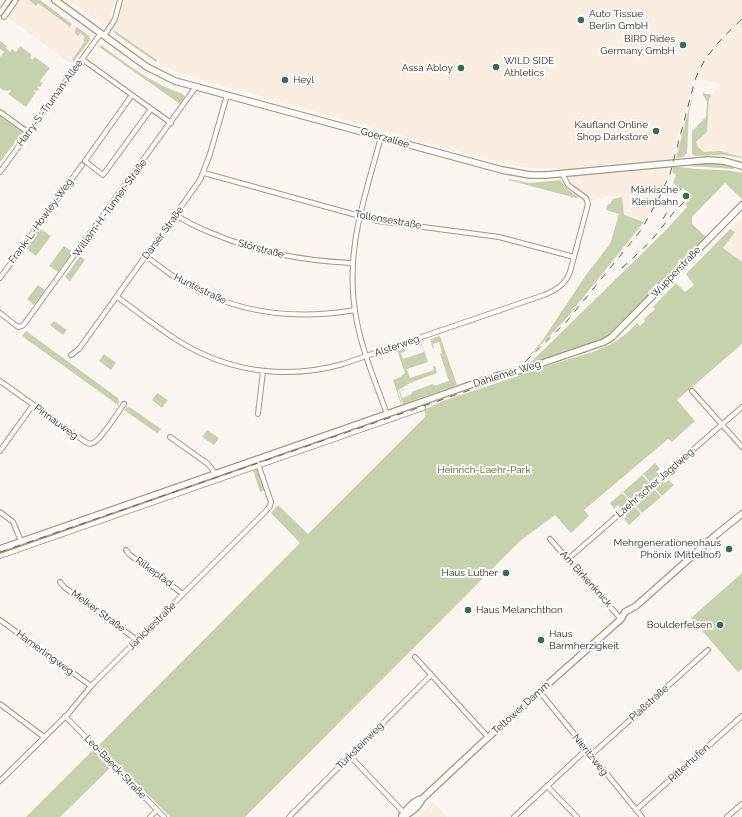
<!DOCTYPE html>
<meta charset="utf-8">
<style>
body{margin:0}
canvas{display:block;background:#fbf6f1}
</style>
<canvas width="742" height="817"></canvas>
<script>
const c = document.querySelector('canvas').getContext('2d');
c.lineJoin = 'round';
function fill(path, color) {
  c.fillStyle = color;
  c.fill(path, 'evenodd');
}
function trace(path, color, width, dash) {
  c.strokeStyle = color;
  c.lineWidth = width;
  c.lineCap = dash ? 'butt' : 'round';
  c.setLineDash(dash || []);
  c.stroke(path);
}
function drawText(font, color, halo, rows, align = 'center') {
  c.font = font + ' Raleway,sans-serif';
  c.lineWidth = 4;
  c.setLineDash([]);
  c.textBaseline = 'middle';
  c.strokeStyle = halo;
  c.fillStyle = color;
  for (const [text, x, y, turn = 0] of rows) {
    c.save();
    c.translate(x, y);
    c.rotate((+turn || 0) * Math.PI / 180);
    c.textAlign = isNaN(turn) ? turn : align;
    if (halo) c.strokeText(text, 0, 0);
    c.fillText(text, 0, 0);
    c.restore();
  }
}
const built = new Path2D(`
 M0 0H40L89 36 90 40 72 64 0 12Z
 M70 0H116L108 24 104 25Z
 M123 0H742V157L720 151 704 152 698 147 696 142 707 132 709 99 720 85 717 83 695 77 671 159 565 169 531 168 501 163 188 76 176 72 154 60 114 32 113 28 119 18Z
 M668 167 663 188 644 222 624 215 622 197 616 195 590 201 587 197 570 184 571 177Z
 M742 217V268L717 242Z
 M433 802 447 817H418Z`);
const green = new Path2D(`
 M29 0H40L72 24 68 29 69 26 38 3 36 6Z
 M77 27 89 36 90 40 74 61 72 60 85 41 83 40 85 37 80 33 78 36C74 33 74 30 77 27Z
 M115 31 157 60 156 62 114 33Z
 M0 41 7 46 6 48 10 52 12 49 16 52 20 46 32 55 30 57 32 60 35 57 50 68 40 81 43 83 40 87 38 86 37 87 39 89 37 91 34 90V91L36 92 26 107 8 94 11 91 9 89 8 91 6 90 5 91 0 88V57L4 52 0 49Z
 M101 45C127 64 152 84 183 94L185 97 180 104 99 47Z
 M697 77 689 112 687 153 683 157 676 158Z
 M702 93 712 95 709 99 707 132 696 142 698 147 704 152 720 151 742 157V158L723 155 695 156 692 154V131L706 117 707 102Z
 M0 115 23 132 0 162Z
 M707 163 722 164 735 167 734 169 691 166 692 164Z
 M673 167C681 167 688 168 695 169 711 170 727 169 742 173V199L725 183 692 217V224L706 237 607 338 528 365 667 229 687 207 685 204 692 197 683 188 681 190 673 183 676 175 672 172Z
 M509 179 530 183 560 180 568 190 579 197 576 198 508 180Z
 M622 197 624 215 644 222 565 320 524 362 542 341 586 275 610 244 619 214 606 210 607 205 610 204 613 199Z
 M39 228 51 236 36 256 25 248Z
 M730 229 735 232 723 248 742 262V344L677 400 695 421 672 442 668 439 584 510 589 516 571 533 555 515 520 541 245 817H170L99 745 300 543 271 513 278 505 308 534 426 416 424 410 443 401 572 358 590 353 610 345 626 334 637 323 640 326 645 321 644 319 655 309 653 307 676 283 685 292 694 285 686 274Z
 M64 246 73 252 58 272 49 266Z
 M80 256 85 260 70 281 65 277Z
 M38 285 45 290 34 305 27 299Z
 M54 321 67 330 63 335 50 325Z
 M26 331 118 398 119 402 118 405 22 336Z
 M440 336 457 385 403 404 399 392 401 390 404 389V390L400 391 402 398 412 394 411 392 433 384 434 386 449 381 440 354 442 353 439 342 433 344 434 348 433 349 430 339Z
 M421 342 428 362 407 369 410 378 434 370 433 366H435L437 373 410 383 399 390 398 392 402 404H401L393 380 400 377 405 373 397 350 404 348 406 351 401 353 403 359 424 352 422 346 417 347 416 344Z
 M104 354 116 363 111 370 99 361Z
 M157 393 168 400 162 408 152 400Z
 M127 407 131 408 161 429 157 433 124 410Z
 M207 430 219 438 214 445 202 437Z
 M655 463 660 469 656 472 659 474 650 482 643 474Z
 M258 469 265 490 260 492 253 470Z
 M230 471 231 474 163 497 161 495Z
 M642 475 649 483 630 500 623 492Z
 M663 480 665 483 669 480 674 485 662 496 655 488Z
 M654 489 661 497 642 513 635 505Z
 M622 493 629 500 621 508 618 505 614 509 610 503Z
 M634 506 641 514 629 525 624 519 627 516 625 514Z
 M742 573V669L738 672 691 618Z
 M93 750 110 768 60 817H26Z`);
const street = new Path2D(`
 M0 13 9 0
 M4 17 16 0
 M104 36 115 19 120 0
 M82 59 171 123
 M132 95 85 161 103 175 151 109
 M0 112 29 133
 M381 137C364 200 343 255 357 322 363 353 376 384 387 414
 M0 172 101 33
 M204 173 378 221 499 237 574 257
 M176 215C188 223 201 229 214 234 259 253 305 261 352 263
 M146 256C160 267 173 277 189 286 241 314 297 320 355 310
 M0 278 82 165
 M117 297C140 313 162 332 187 346 235 373 290 379 343 364L544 295C556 290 565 285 570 272L588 204 586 198 568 185 562 173
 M0 313 18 327 22 326 25 323 195 88
 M71 355 79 349 200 180 210 154 227 95
 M0 381 84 441C87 443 90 445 93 443 101 440 118 412 124 404
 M692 391 742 447
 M258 414 263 371
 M170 437 208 464 212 469 215 474
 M0 451 33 405
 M0 512 13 522 21 541
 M550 539 621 619
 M126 550 130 555 183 594
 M0 556 423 408
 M568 559 742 407
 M60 582 64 587 137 640
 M0 620 91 686
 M415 657 488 737
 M539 691 642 817
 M0 704 44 737
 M65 716 164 817
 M591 755 708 650
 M350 756 406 815
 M0 781 68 714 91 686 266 511 270 506 271 502 258 464
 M547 786 577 817
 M636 810 742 716
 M150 817 157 810
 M289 817 431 675
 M514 817 586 750
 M727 817 742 804`);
const secondary = new Path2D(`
 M55 0 147 67 175 81 502 170 530 175H546L708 160 724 161 742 166
 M0 549 493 377 522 370 604 342 612 337 742 205
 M402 816C406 810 413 800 422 799
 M403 817C410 813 419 807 422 799L484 741 621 619 625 612 636 606 717 534 742 514`);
const rail = new Path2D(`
 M663 219 681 188
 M622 268 651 241 674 212 684 202
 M0 552 493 382 511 373 523 364 567 321 641 230 658 200 670 174 695 80C704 55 723 37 742 19`);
const markers = [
 [581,20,4,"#326e58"],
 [683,45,4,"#326e58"],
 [496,67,4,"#326e58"],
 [461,68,4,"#326e58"],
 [285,80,4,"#326e58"],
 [656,131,4,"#326e58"],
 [686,196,4,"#326e58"],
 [729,549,4,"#326e58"],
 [506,573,4,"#326e58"],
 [468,610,4,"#326e58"],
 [720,625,4,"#326e58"],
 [541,640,4,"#326e58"]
];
const poiNames = [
 ["Auto Tissue",589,14,"left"],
 ["Berlin GmbH",589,26,"left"],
 ["BIRD Rides",675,39],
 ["Germany GmbH",675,51],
 ["WILD SIDE",504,61,"left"],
 ["Athletics",504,73,"left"],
 ["Assa Abloy",453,68],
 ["Heyl",293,80,"left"],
 ["Kaufland Online",648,125],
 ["Shop Darkstore",648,137],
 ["Märkische",678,190],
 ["Kleinbahn",678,202],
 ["Mehrgenerationenhaus",721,543],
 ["Phönix (Mittelhof)",721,555],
 ["Haus Luther",498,573],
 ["Haus Melanchthon",476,610,"left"],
 ["Boulderfelsen",712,625],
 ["Haus",549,634,"left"],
 ["Barmherzigkeit",549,646,"left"]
];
const streetNames = [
 ["Harry-S.-Truman-Allee",50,103,-54],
 ["Goerzallee",385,138,16],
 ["William-H.-Tunner-Straße",110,208,-54],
 ["Tollensestraße",388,220,10],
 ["Frank-L.-Howley-Weg",41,221,-54],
 ["Darser Straße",163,233,-54],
 ["Störstraße",261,249,15],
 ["Wupperstraße",676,272,-46],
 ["Huntestraße",200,289,26],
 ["Alsterweg",397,346,-19],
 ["Dahlemer Weg",507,374,-17],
 ["Pinnauweg",56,422,36],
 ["Laehr'scher Jagdweg",655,483,-41],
 ["Rilkepfad",154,572,36],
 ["Am Birkenknick",586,579,48],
 ["Melker Straße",98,611,36],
 ["Jänickestraße",152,626,-45],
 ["Hamerlingweg",45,653,36],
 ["Plaßstraße",649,703,-42],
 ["Teltower Damm",521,708,-42],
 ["Türksteinweg",360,746,-45],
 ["Nieritzweg",590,755,51],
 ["Ritterhufen",689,763,-42],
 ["Leo-Baeck-Straße",115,767,46]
];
const parkNames = [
 ["Heinrich-Laehr-Park",484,470]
];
fill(built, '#faede1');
fill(green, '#c6d2ad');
trace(street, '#ad947d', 6);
trace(secondary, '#ad947d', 8);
trace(street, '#fff', 4);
trace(secondary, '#fff', 5.5);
trace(rail, '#665d55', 1, [7, 7]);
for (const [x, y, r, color] of markers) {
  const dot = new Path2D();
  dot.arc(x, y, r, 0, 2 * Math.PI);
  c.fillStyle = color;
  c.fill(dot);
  trace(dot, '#fff', 1.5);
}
drawText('10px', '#30261d', '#fff', poiNames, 'right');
drawText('10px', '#30261d', '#fff', streetNames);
drawText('10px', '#4b5b1b', '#fff', parkNames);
</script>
